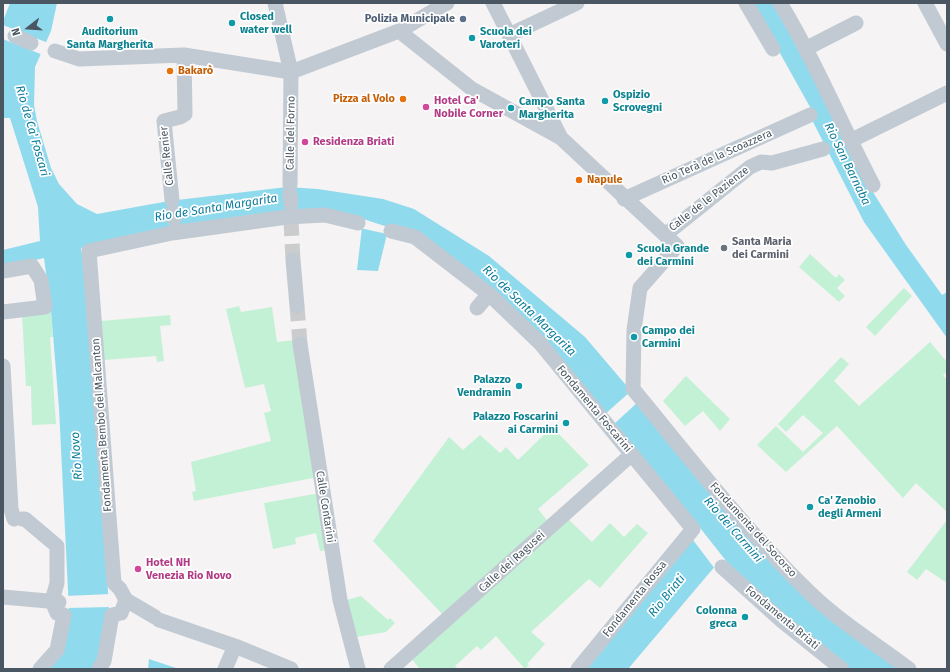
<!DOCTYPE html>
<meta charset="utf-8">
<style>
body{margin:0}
#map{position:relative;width:950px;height:672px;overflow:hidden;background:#f5f3f3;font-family:"Fira Sans",sans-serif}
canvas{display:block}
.frame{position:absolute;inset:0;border:4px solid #4a5661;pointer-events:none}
.north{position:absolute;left:8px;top:8px;width:40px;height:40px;-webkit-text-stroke:3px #fff;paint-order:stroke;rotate:253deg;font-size:11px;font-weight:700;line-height:16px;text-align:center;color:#4a5661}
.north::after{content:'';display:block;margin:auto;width:14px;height:18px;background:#4a5661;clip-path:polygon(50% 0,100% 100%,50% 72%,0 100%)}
</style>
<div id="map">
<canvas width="950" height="672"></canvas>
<div class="frame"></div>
<div class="north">N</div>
</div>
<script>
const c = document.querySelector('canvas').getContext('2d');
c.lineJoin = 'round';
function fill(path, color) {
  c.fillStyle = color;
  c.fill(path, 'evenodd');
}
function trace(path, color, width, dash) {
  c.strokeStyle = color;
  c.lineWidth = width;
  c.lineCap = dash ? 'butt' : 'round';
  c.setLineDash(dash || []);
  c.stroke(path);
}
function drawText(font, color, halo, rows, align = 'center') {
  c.font = font + ' "Fira Sans",sans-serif';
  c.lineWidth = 3.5;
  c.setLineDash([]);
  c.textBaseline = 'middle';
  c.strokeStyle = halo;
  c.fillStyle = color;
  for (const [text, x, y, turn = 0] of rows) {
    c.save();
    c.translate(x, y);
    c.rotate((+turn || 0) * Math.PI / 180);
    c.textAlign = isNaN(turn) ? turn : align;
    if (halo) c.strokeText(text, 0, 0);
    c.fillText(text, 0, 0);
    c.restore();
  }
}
const green = new Path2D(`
 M810 254 836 278 839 274 845 280 837 288 845 296 839 302 799 267Z
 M904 288 912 296 875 336 866 327Z
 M239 306 241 312 272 307 277 342 295 340 318 477 194 501 192 492 196 491 191 462 271 441 264 413 271 411 264 384 245 388 226 309Z
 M51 310 53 337H50L56 424 32 425 31 386H26L22 313Z
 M170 315 171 325 160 326 164 361 157 362 156 356 104 360 101 321Z
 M930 342 947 362V372L943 375 947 380V512L916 483 903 498 837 426 786 472 757 445 776 426 803 452 823 433 803 415 786 432 778 424 841 357 849 364 834 381 859 406Z
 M686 376 730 419 720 431 703 411 685 426 663 401Z
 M552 427 589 465 538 509 550 524 444 616 373 541 449 437 463 450 480 435 500 453 506 447 518 460Z
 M320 493 329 550 320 551 316 533 295 538 296 544 273 549 264 503Z
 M565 516 592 542 610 523 624 537 637 524 648 533 600 588 589 579 531 632 545 644 527 664 529 665 525 669 496 636 481 650 477 646 455 666 457 669H420L410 657Z
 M947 520V583L926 569 917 580 907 572Z
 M361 596 388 620 390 618 395 623 386 632 356 637 343 601Z`);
const water = new Path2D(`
 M10 3H57L51 31 35 67 34 105 37 121 51 168 59 184 77 204 97 214 169 201 287 187 318 189 383 199 414 209 489 256 585 337 631 391 728 513 905 669H850L807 634 722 558 628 669H585L700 527 604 413 415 233 387 234 378 271 357 270 363 219 171 228 81 248 88 294 99 436 109 609 99 659 93 669H46L69 611 59 408 51 310 44 258 3 268V250L40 241 38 207 10 118H3V21Z
 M752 3H774L871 189 906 245 942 295 947 292V338L864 222 813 122 814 117 810 107Z
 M149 659 179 669H148Z`);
const pier = new Path2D(`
 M3 25 48 43 43 55 3 39Z
 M360 218 391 228 387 234 360 228Z
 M631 391 639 401 613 425 604 415Z
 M697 524 727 562 726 563 715 569 690 536Z
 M110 594 111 607 66 608V596Z`);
const pedestrianTunnel = new Path2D(`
 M291 221 293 260
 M297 306 300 344`);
const pedestrian = new Path2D(`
 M275 3 291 72 290 185
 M493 3 561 138
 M746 3 773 49
 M780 3C816 62 841 124 873 185
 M925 3 947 44
 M399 31 447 3
 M509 35 577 3
 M15 36 31 43
 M807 48 856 23
 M55 51 79 59 184 55 291 72 399 31 472 89 561 138 677 246 640 288 634 330 633 389C690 458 746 531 810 593 840 622 876 644 909 669
 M850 141 947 93
 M290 194 291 204
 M624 199 810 115
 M172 200 164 121 180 117 185 114 184 55
 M173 212 174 219
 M391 231 415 237 489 294 540 343 693 529 578 669
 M665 235 750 167 761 162 772 163 823 149
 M98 249 172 233 287 217 325 215 358 223
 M94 250 89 251 114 583 120 589 126 600
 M293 260 297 306
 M3 271 32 266 41 280 45 307 3 312
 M477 308 489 294
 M300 344 340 600 358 669
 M3 366 11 509 14 519
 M22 519H25L57 546V583L52 601 57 613 64 615 57 650 40 669
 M722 567 782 621 842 669
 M3 597 59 602
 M126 600 155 617
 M159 620 235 646 291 669
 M99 669 104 661 112 615 121 613 126 600
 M225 669 235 646
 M391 669 632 454`);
const markers = [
 [110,19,4,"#0f9aa8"],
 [463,19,4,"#5c6f8a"],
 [232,23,4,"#0f9aa8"],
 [472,38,4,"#0f9aa8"],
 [170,71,4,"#e8710a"],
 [403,99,4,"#e8710a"],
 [605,101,4,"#0f9aa8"],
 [426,107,4,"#d1479c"],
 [511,108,4,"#0f9aa8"],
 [305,142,4,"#d1479c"],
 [579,180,4,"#e8710a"],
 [724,248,4,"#6b7280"],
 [629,255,4,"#0f9aa8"],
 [634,337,4,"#0f9aa8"],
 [519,386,4,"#0f9aa8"],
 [566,423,4,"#0f9aa8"],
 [810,507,4,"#0f9aa8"],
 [138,569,4,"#d1479c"],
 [745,617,4,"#0f9aa8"]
];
const cultureNames = [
 ["Closed",240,17],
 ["water well",240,30],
 ["Auditorium",110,32,"center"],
 ["Santa Margherita",110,45,"center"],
 ["Scuola dei",480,32],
 ["Varoteri",480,45],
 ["Ospizio",613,95],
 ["Scrovegni",613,108],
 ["Campo Santa",519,102],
 ["Margherita",519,115],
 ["Scuola Grande",637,249],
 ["dei Carmini",637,262],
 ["Campo dei",642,331],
 ["Carmini",642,344],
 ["Palazzo",511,380,"right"],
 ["Vendramin",511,393,"right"],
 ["Palazzo Foscarini",558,417,"right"],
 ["ai Carmini",558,430,"right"],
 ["Ca' Zenobio",818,501],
 ["degli Armeni",818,514],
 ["Colonna",737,611,"right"],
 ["greca",737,624,"right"]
];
const serviceNames = [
 ["Polizia Municipale",455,19]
];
const foodNames = [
 ["Bakarò",178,71],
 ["Pizza al Volo",395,99,"right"],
 ["Napule",587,180]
];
const hotelNames = [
 ["Hotel Ca'",434,101],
 ["Nobile Corner",434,114],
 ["Residenza Briati",313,142],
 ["Hotel NH",146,563],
 ["Venezia Rio Novo",146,576]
];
const streetNames = [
 ["Calle del Forno",291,133,-89],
 ["Calle Renier",167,156,-96],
 ["Rio Terà de la Scoazzera",717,157,-24],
 ["Calle de le Pazienze",709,199,-38],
 ["Fondamenta Foscarini",594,409,50],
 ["Fondamenta Bembo del Malcanton",102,425,-94],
 ["Calle Contarini",325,507,81],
 ["Fondamenta del Socorso",753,530,48],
 ["Calle dei Ragusei",512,562,-42],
 ["Fondamenta Rossa",635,599,-51],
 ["Fondamenta Briati",782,618,40]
];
const worshipNames = [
 ["Santa Maria",732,242],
 ["dei Carmini",732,255]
];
const waterNames = [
 ["Rio de Ca' Foscari",32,131,74],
 ["Rio San Barnaba",847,164,64],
 ["Rio de Santa Margarita",216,208,-9],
 ["Rio de Santa Margarita",529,311,44],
 ["Rio Novo",77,456,-94],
 ["Rio dei Carmini",733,530,49],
 ["Rio Briati",667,596,-51]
];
fill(green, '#c3f1d5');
fill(water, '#90daee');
fill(pier, '#f5f3f3');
trace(pedestrianTunnel, '#caccce', 15, [15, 8]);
trace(pedestrian, '#c1cad2', 15);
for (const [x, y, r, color] of markers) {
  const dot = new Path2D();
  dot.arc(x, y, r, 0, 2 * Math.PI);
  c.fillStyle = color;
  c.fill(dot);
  trace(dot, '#fff', 1.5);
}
drawText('bold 11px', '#0d838f', '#fff', cultureNames, 'left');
drawText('bold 11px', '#4e5e75', '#fff', serviceNames, 'right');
drawText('bold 11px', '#c56008', '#fff', foodNames, 'left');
drawText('bold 11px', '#b23c85', '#fff', hotelNames, 'left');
drawText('11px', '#4a5661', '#fff', streetNames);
drawText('bold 11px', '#5b616d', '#fff', worshipNames, 'left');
drawText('italic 12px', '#0c7c9b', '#fff', waterNames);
</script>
